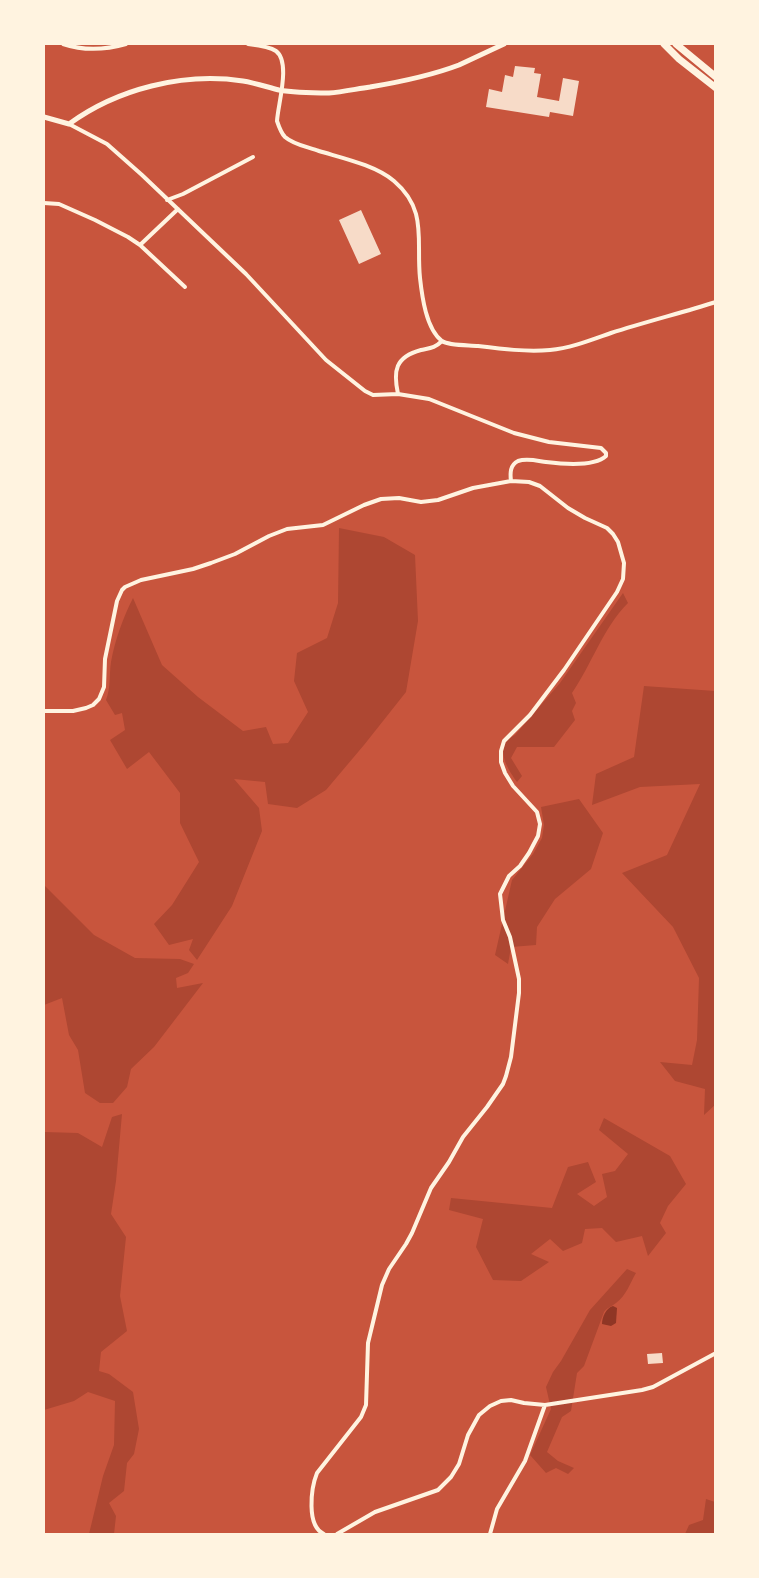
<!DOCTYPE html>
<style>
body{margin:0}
#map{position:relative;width:759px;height:1578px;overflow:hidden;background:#c8553d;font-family:"PT Sans",sans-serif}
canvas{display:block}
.frame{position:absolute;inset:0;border:45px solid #fff3e0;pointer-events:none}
</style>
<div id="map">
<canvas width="759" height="1578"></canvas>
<div class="frame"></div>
</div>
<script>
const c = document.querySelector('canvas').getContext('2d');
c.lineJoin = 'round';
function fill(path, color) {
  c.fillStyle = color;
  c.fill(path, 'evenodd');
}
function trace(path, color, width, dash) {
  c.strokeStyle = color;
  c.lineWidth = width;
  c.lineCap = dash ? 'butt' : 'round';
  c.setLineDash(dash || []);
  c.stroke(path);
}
const green = new Path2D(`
 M339 528 384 537 415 555 418 621 406 692 364 745 326 790 297 808 268 804 265 782 234 779 259 808 262 831 232 906 197 960 189 950 193 939 169 945 154 924 172 905 199 862 180 823V793L149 752 127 769 110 740 125 730 122 713 115 715 106 700C111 687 109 676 111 662 115 640 123 618 133 598L162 665 198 697 243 731 266 727 273 744 288 743 308 712 294 681 297 653 327 638 338 603Z
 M623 593 628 603C603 628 592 664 572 693L576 703 572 711 575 720 554 747H517L511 758 522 776 517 782C510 772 497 754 507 741 509 738 512 737 515 735L560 683Z
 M644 686 715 691 716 1104 704 1115 705 1089 675 1081 660 1062 692 1065 697 1040 699 978 673 927 622 873 667 855 700 784 640 787 592 805 596 774 634 757Z
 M579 799 603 833 591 869 555 899 537 927 536 945 511 947 508 964 495 955 512 880 533 854 542 838 544 825 541 807Z
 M44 885 94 935 135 958 180 959 194 964 188 973 176 978 177 988 203 983 154 1047 131 1069 127 1087 113 1103H100L85 1093 78 1050 69 1035 62 998 44 1005Z
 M122 1114 116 1181 111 1214 126 1237 120 1296 127 1331 101 1352 99 1371 109 1374 133 1392 139 1429 134 1454 127 1463 124 1491 109 1503 116 1516 114 1534H89L103 1476 114 1445 115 1401 88 1392 74 1401 44 1410V1132L78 1133 102 1147 112 1117Z
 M604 1118 670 1156 686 1184 668 1206 660 1223 666 1233 648 1256 642 1236 616 1242 602 1228 585 1229 582 1243 563 1251 550 1239 531 1254 549 1262 521 1281 493 1280 476 1247 483 1219 449 1210 451 1198 552 1208 568 1167 588 1162 596 1182 577 1194 594 1206 607 1197 602 1174 615 1171 628 1154 599 1130Z
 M627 1269 636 1273C630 1283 626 1296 616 1303 611 1307 608 1307 604 1312L584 1366 577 1373 571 1411 562 1417 547 1452 558 1461 574 1468 568 1474 556 1468 546 1473 530 1455 551 1409 546 1387 553 1372 561 1361 590 1310Z
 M706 1499 715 1502V1534H685L689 1525 703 1520Z`);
const water = new Path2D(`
 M613 1306 617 1308 616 1323 611 1326 602 1324C602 1317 606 1308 613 1306Z`);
const building = new Path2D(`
 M515 66 535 68 534 73 541 74 537 97 559 101 563 78 579 81 573 116 550 112 549 117 486 107 489 89 502 92 505 75 513 77Z
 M361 210 381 254 359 264 339 220Z
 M662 1353 663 1363 648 1364 647 1354Z`);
const minor = new Path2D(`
 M63 44C84 51 105 50 126 44
 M248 44C257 45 269 46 276 51 291 62 278 104 277 121 279 127 281 133 285 137 294 145 308 147 319 151 342 158 375 165 394 181 428 210 416 240 420 278 422 296 426 329 442 341 449 346 469 345 478 346 502 349 526 352 550 350 571 348 591 340 611 333 645 322 681 313 716 302
 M69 124 107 144 142 175 246 274 326 360 365 391 373 395 398 394 429 399 514 433 549 442 601 448 606 453V456C594 467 562 464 546 462 538 461 527 458 518 461 510 465 510 473 511 481
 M167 200 183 194 253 157
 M44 203 59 204 95 220 128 237 140 245 178 209
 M140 245 185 287
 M398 394C393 371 395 357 421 350 430 348 435 348 442 341
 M44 711H73L86 708 93 705 99 699 104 687 105 659 117 601 122 590 125 587 141 580 193 569 211 563 235 554 269 536 287 529 323 525 364 505 381 499 399 498 421 502 438 500 473 488 511 481 529 482 540 486 568 508 585 518 607 528 613 534 618 542 624 563 623 579 617 592 564 670 530 715 504 741 501 751V762L505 773 513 786 537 812 540 824 538 836 529 853 520 866 509 876 500 894 503 920 510 937 519 979V993L511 1057 506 1076 503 1084 487 1107 463 1137 449 1162 431 1188 412 1233 406 1244 389 1269 382 1285 368 1343 366 1405 361 1417 317 1473C311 1488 306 1526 324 1534
 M337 1534 375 1512 438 1490 451 1477 459 1464 468 1435 479 1415 490 1406 501 1401 511 1400 524 1403 545 1405 642 1390 653 1387 716 1353
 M490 1534 497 1509 525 1461 545 1405`);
const tertiary = new Path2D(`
 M44 117 69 124C117 89 183 72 243 81 255 83 267 87 279 90 295 93 312 93 329 93 342 92 356 89 370 87 400 82 430 76 459 65 474 58 489 51 504 44`);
const trunk = new Path2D(`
 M664 44 679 59 716 88
 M676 44 716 77`);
fill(green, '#ae4732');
fill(water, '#8f3625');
fill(building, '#f7dbc8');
trace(minor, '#fff3e0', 4);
trace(tertiary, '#fff3e0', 5);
trace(trunk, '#fff3e0', 7);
</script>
